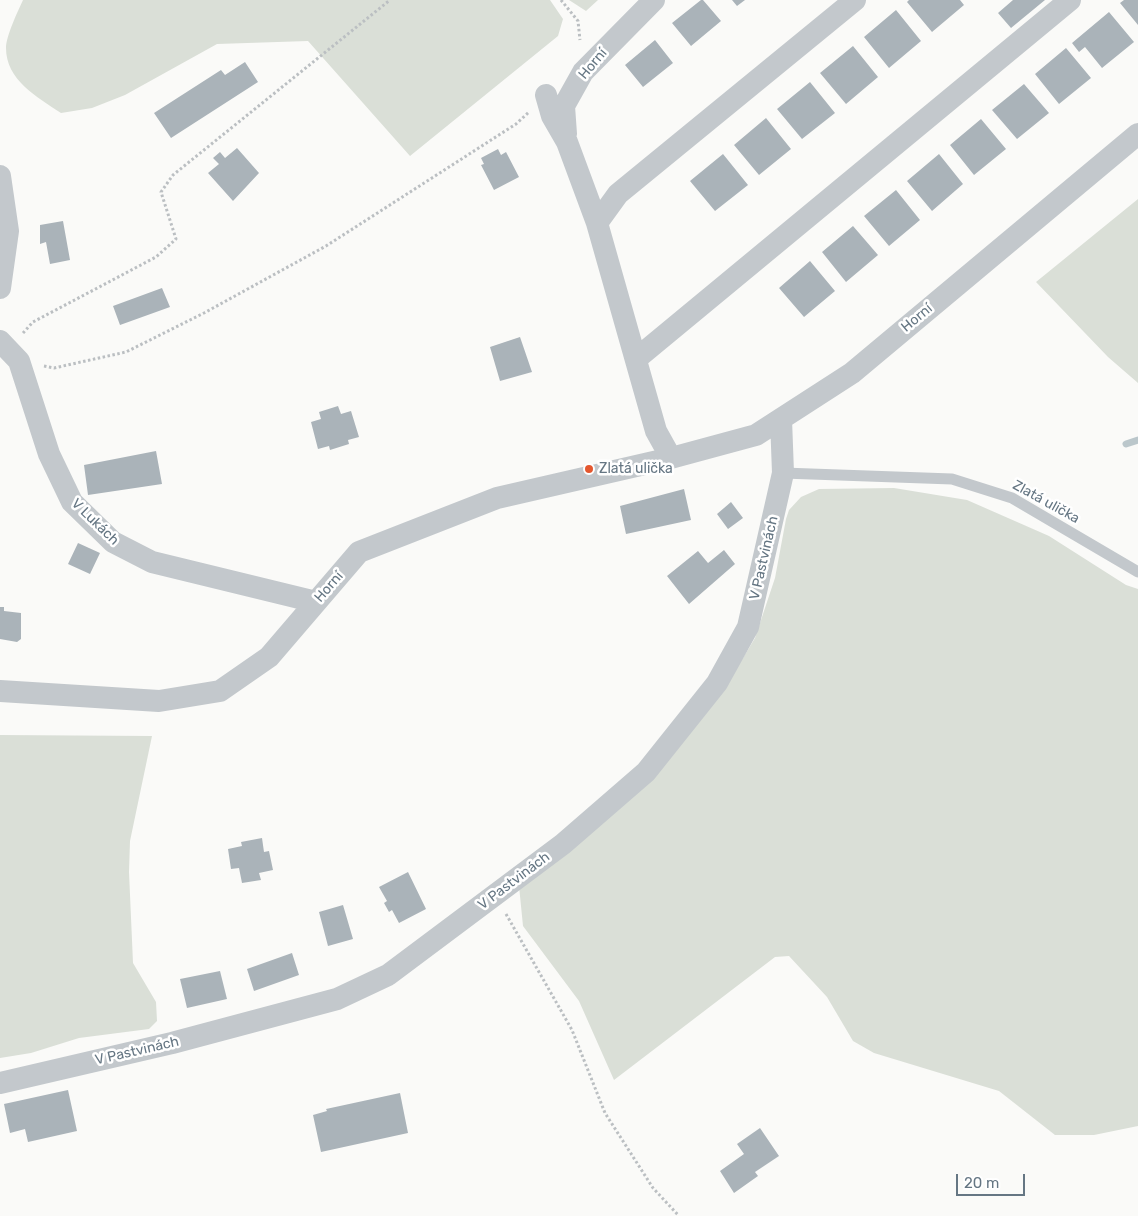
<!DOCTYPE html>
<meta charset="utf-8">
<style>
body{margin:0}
#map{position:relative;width:1138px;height:1216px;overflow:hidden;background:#fafaf8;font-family:Rubik,sans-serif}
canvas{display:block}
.scale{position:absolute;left:956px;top:1174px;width:69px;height:22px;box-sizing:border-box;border:2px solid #657683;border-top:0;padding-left:6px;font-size:15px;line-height:18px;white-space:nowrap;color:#657683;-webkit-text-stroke:4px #fff;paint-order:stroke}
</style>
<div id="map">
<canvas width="1138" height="1216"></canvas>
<div class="scale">20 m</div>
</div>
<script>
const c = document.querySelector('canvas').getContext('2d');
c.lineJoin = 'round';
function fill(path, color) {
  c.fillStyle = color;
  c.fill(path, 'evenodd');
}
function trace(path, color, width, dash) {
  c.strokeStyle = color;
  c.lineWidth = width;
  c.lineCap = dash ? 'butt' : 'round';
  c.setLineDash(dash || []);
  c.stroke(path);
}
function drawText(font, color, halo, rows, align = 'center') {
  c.font = font + ' Rubik,sans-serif';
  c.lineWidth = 5;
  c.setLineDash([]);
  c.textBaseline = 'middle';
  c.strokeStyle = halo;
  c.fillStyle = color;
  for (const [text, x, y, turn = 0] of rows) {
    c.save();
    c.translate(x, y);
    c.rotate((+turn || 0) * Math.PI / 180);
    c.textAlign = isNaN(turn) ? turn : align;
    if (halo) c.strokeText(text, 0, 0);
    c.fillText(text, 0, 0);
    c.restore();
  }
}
const green = new Path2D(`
 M23 0H550L563 19 558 36 410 156 308 41 217 44 125 95 92 108 61 113C37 97 6 80 6 48 6 36 18 11 23 0Z
 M569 0H598L586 11Z
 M1138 199V383L1108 357 1036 282Z
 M894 488 967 500 1049 536 1126 585 1138 589V1126L1094 1135H1055L999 1091 874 1053 853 1041 827 997 789 956 775 957 614 1080 579 1001 523 926 519 886 725 688 755 638 775 578 786 519 789 510 801 497 819 489Z
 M0 735 152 736 130 841 129 872 133 963 156 1002 157 1021 149 1029 79 1038 31 1053 0 1058Z`);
const stream = new Path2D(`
 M1126 444 1138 440`);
const building = new Path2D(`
 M701 0H703L721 21 691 46 672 23Z
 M732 0H745L737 6Z
 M909 0H960L964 5 932 32 907 2Z
 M1013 0H1045L1011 28 998 13Z
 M1124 0H1138V25L1120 3Z
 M896 10 921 41 889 68 864 37Z
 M1109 12 1134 42 1102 68 1085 47 1079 52 1072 43Z
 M655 40 673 63 643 87 625 65Z
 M853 46 878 77 846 104 820 73Z
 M1066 48 1091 78 1059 104 1035 74Z
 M245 62 258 82 171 138 154 113 221 70 225 75Z
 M810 82 835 113 802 139 777 109Z
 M1024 84 1049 113 1017 139 992 110Z
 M766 118 791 149 759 175 734 145Z
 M981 119 1006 149 974 175 950 145Z
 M237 148 259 173 233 201 208 173 219 164 213 158 220 152 225 158Z
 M498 149 501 155 506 152 519 177 494 190 481 165 484 164 481 158Z
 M723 154 748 185 715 211 690 181Z
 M939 154 963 184 932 211 907 181Z
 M896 190 920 220 889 246 864 216Z
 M63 221 70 260 50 264 46 242 40 244V225Z
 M853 226 878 255 846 282 822 252Z
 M810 261 835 291 804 317 779 288Z
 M162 288 170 307 120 325 113 306Z
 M520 337 532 372 500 381 490 347Z
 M338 406 341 414 351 411 359 437 348 440 349 444 330 450 329 446 318 449 311 422 321 419 319 412Z
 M156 451 162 484 88 495 84 465Z
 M684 489 691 520 626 534 620 506Z
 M731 502 743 518 728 529 717 514Z
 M78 543 100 553 90 574 68 564Z
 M724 550 735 564 689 604 667 576 698 551 708 563Z
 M0 607H4V611L21 613V639L17 642 0 639Z
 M262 838 264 852 269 851 273 870 259 873 261 880 242 883 239 868 231 869 228 849 242 846 241 842Z
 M408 872 426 909 399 923 392 910 389 912 384 903 387 901 379 887Z
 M343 905 353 939 328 946 319 912Z
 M292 953 299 975 254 991 247 969Z
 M220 971 227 999 187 1008 180 979Z
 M68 1090 77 1131 28 1142 25 1129 10 1133 4 1104Z
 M400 1093 408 1133 321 1152 313 1115 327 1111 326 1109Z
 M760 1128 779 1156 755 1172 758 1176 734 1193 720 1171 744 1154 737 1144Z`);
const path = new Path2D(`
 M561 0 578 21 580 40
 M23 333 33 322 156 257 176 239 161 192 173 175 390 0
 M44 366 54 368 126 352 204 313 326 246 516 124 529 112
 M506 914 572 1030 605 1113 653 1188 679 1216`);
const service = new Path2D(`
 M783 473 952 479 1012 498 1138 572`);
const minor = new Path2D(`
 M546 95 552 116 567 142 597 223 656 431 671 458
 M566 134 564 106 583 72 654 0
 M0 176 8 231 0 288
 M597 223 618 194 855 0
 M0 341 19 361 49 454 72 502 113 542 152 562 316 602
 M636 359 1070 0
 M0 691 159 701 220 691 269 657 359 552 497 498 671 458 756 435 852 373 1138 134
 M0 1083 172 1043 337 999 388 975 563 844 646 772 717 683 748 627 783 473 781 419`);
const markers = [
 [589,469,5,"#e4572e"]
];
const streetNames = [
 ["Horní",593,64,-50],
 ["Horní",917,318,-40],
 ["Zlatá ulička",1046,502,29],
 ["V Lukách",95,522,44],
 ["V Pastvinách",764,558,-77],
 ["Horní",329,587,-49],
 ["V Pastvinách",514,881,-37],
 ["V Pastvinách",137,1051,-13]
];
const poiNames = [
 ["Zlatá ulička",599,469]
];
fill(green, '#dadfd7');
trace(stream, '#bbc7cb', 7);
fill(building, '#aab3b9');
trace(path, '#bbbfc2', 3, [2.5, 2.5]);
trace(service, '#c3c8cc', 11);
trace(minor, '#c3c8cc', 22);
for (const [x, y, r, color] of markers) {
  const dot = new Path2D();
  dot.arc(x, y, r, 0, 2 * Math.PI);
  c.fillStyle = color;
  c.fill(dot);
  trace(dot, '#fff', 2);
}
drawText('14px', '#657683', '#fff', streetNames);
drawText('14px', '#657683', '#fff', poiNames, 'left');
</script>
